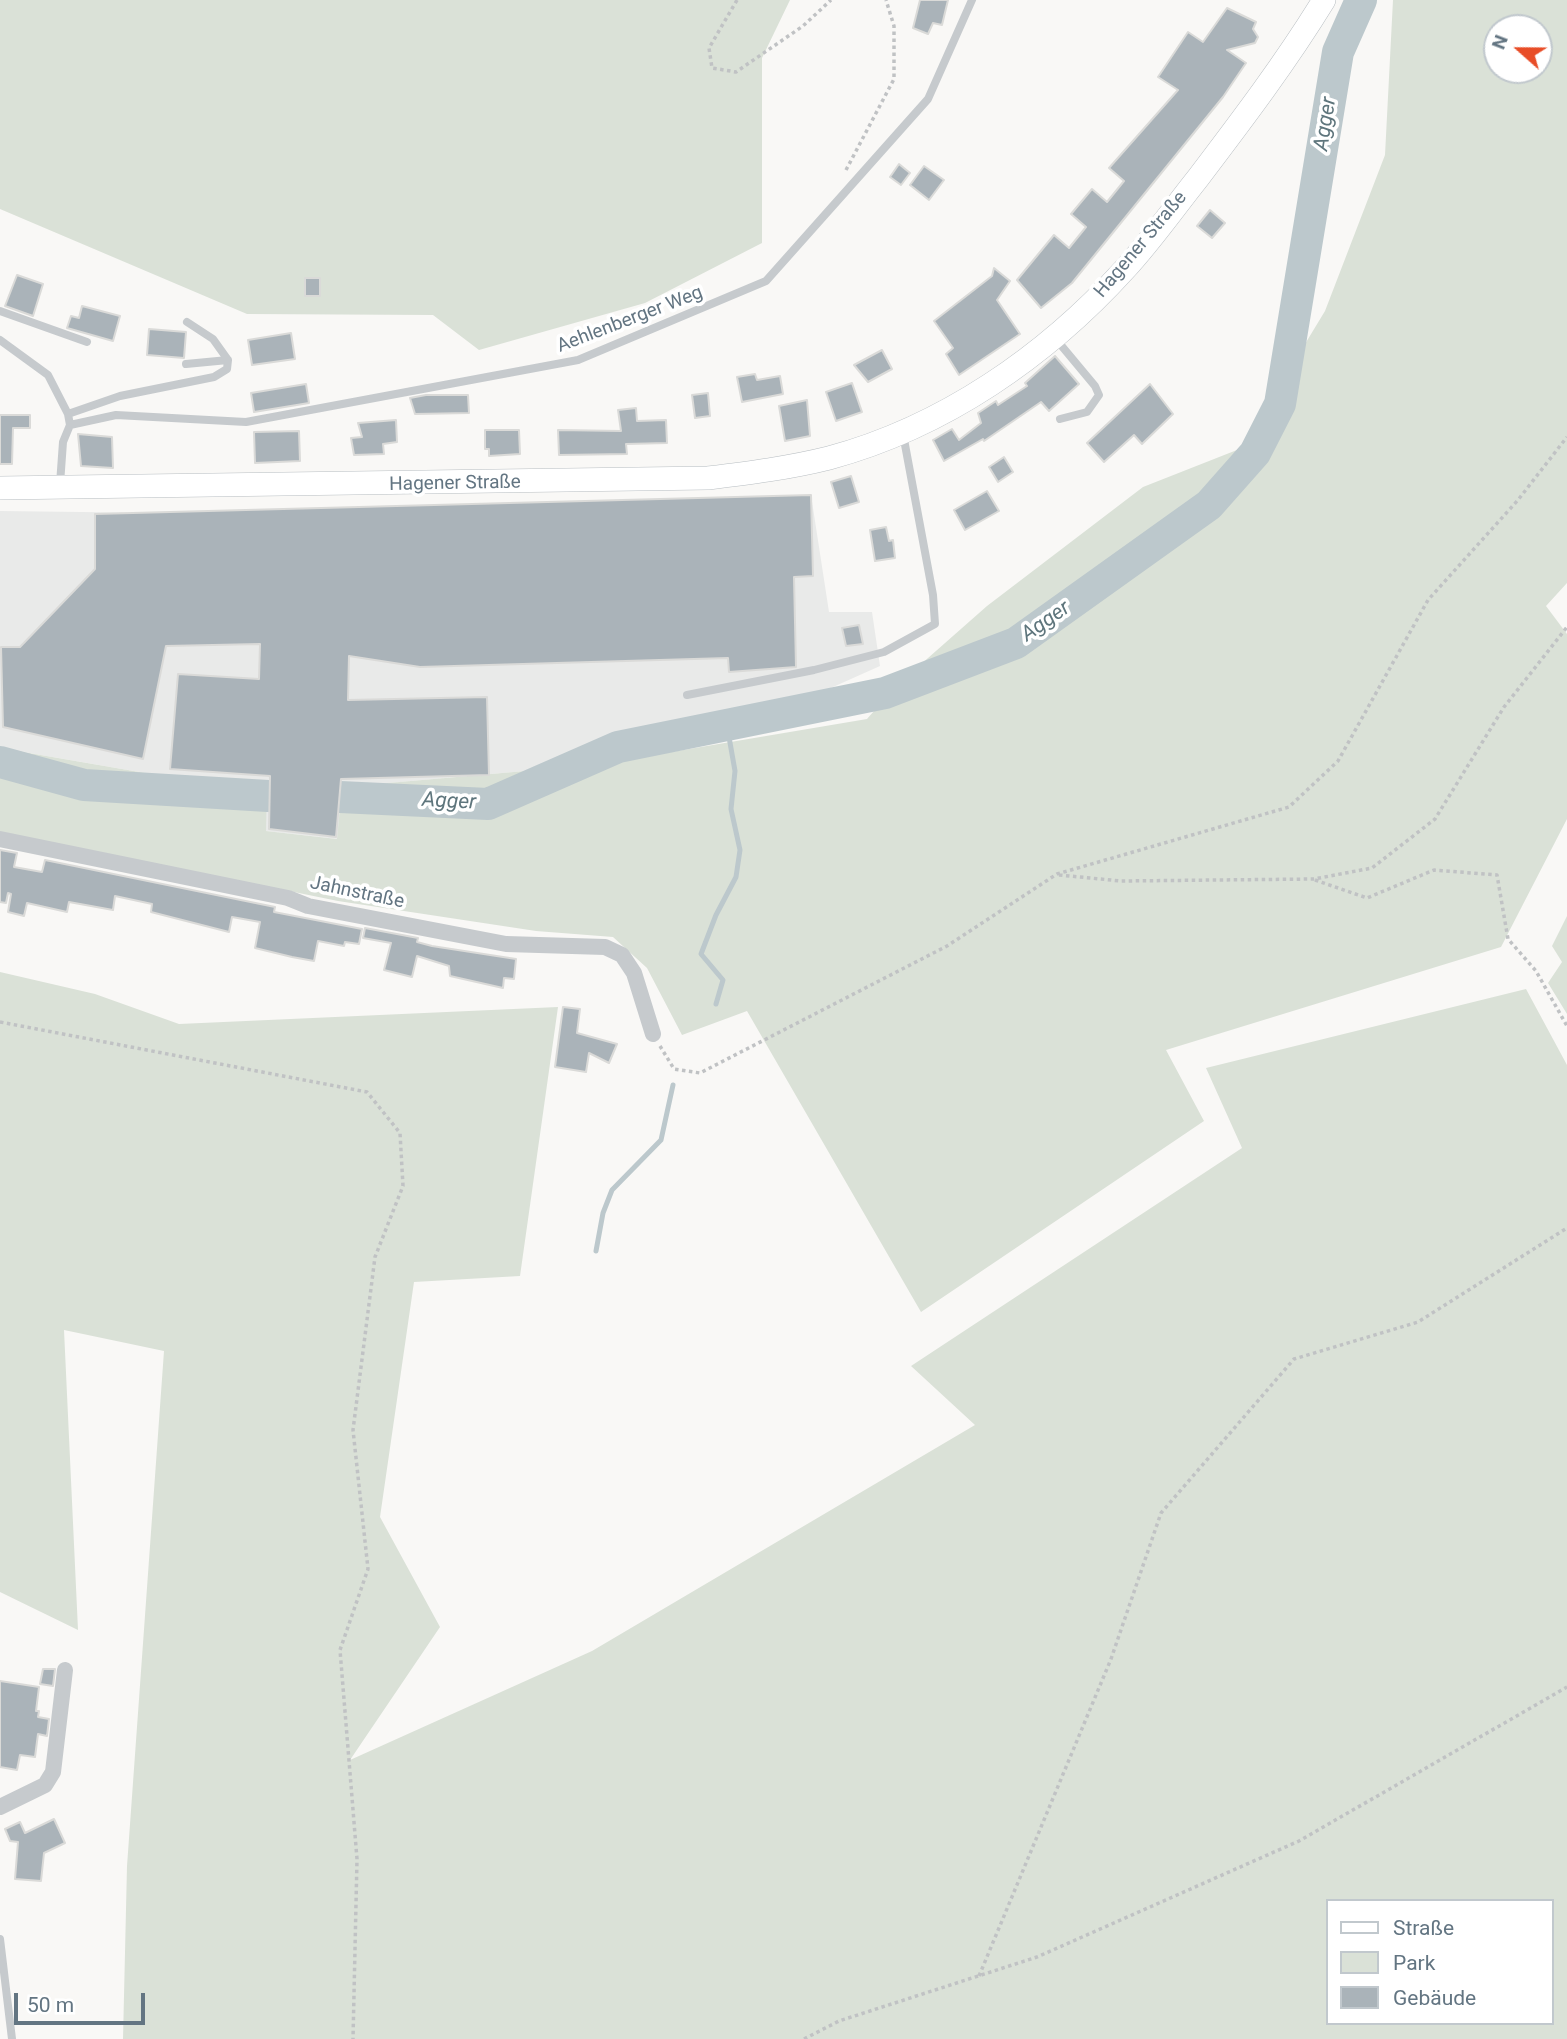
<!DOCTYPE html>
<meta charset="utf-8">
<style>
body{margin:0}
#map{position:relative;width:1567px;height:2039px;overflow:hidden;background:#f9f8f6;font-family:Roboto,sans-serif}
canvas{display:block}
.legend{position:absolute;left:1326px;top:1899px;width:228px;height:126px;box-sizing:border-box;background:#fff;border:2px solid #c1c8cd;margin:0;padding:9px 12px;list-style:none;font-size:21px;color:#637582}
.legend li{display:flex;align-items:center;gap:14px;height:35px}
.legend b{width:35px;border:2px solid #c1c8cd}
.north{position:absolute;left:1483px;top:14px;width:70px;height:70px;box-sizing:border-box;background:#fff;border:2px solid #c1c8cd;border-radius:50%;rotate:291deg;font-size:19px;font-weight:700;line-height:28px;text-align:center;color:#637582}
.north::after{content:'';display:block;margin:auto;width:24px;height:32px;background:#e84d27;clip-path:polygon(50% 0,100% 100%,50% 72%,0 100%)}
.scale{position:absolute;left:14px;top:1993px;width:131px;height:32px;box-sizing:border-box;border:4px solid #637582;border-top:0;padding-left:9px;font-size:21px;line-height:24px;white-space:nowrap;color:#637582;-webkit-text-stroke:5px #fff;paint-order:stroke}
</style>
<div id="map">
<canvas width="1567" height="2039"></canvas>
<ul class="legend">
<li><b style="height:9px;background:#fff"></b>Straße</li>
<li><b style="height:19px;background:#dae1d7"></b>Park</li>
<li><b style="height:19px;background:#aab3b9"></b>Gebäude</li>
</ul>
<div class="north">N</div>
<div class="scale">50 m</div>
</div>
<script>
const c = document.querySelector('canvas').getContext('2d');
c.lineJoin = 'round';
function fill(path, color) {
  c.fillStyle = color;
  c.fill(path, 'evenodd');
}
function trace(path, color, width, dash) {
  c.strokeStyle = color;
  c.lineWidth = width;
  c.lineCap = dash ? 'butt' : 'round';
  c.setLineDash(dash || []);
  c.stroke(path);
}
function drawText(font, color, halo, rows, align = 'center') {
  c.font = font + ' Roboto,sans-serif';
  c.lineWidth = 7;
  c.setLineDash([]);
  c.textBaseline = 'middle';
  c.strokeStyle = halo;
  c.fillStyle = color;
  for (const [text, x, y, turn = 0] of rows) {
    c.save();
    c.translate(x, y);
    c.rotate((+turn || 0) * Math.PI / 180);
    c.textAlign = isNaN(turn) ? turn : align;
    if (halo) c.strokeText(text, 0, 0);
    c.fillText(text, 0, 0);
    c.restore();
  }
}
const built = new Path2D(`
 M811 495 829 612H872L880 666 795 704 594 765 343 787 338 839 265 831 267 785 151 774 0 748V511L162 513Z`);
const green = new Path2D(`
 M0 0H790L762 58V243L645 303 479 350 433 315 247 314 0 209Z
 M1393 0H1567V583L1546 606 1567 634V819L1501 947 1166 1050 1204 1121 921 1312 747 1011 682 1035 647 968 613 937 536 931 338 901 0 832V748L151 774 267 785 266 831 337 839 342 787 594 765 867 719 894 688 987 606 1143 487 1242 448 1325 311 1385 155ZM1497 28H1539V70H1497Z
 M1567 916V1014L1548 983 1562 962 1552 946Z
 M0 972 95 994 179 1024 558 1007 520 1276 414 1282 380 1517 440 1627 350 1760 592 1651 975 1425 911 1366 1242 1148 1206 1068 1526 989 1567 1065V2039H123L127 1866 164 1351 64 1330 78 1630 0 1592ZM1327 1901H1551V2023H1327Z`);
const stream = new Path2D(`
 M716 1004 723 980 701 954 716 915 736 877 740 850 731 809 735 771 729 737 745 721
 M596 1251 603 1213 612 1190 661 1140 673 1085`);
const river = new Path2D(`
 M0 762 84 785 268 796
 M340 797 488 804 618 747 885 693 1016 643 1209 505 1255 453 1280 404 1338 52 1361 0`);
const building = new Path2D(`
 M920 0H948L942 25 933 23 928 34 913 28Z
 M1227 8 1256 22 1253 29 1258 37 1255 43 1227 50 1246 63 1223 97 1072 283 1041 308 1017 280 1054 235 1069 248 1086 227 1071 214 1092 189 1107 202 1124 181 1109 168 1178 90 1158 77 1188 32 1203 42Z
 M899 164 910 173 901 185 890 177Z
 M924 166 944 180 929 200 910 185Z
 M1210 210 1225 223 1212 238 1197 226Z
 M994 268 1010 281 997 300 1020 334 959 375 946 354 953 348 934 321 992 276Z
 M17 275 43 284 33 316 5 306Z
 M305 278H320V296H305Z
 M82 306 120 316 113 341 67 328 71 316 79 318Z
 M149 329 186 332 184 358 147 355Z
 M291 333 295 359 252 365 248 340Z
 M882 350 892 369 868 382 854 365Z
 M1055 356 1079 384 1049 411 1041 402 984 441 983 439 944 461 933 440 952 429 959 440 981 423 978 413 996 401 998 405 1027 386 1025 383Z
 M755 374 757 380 780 376 783 394 742 402 737 377Z
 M852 383 862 412 836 421 826 392Z
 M306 384 309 403 254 412 251 393Z
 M1150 384 1173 414 1142 444 1134 435 1104 462 1087 443Z
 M708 393 710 416 695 418 692 395Z
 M426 395H468L469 413 415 414 410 398Z
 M807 400 810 436 785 441 779 406Z
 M636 408 637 421 666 420 667 443 626 444 627 454 559 455 558 430 621 431 618 410Z
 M0 415H30V428H13L12 464H0Z
 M396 420 397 442 383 444 384 454 354 455 351 438 362 437 358 423Z
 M485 430H519L520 454 489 456V449H485Z
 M299 431 300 461 255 463 254 432Z
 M78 434 112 437 113 468 81 466Z
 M1004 457 1013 472 998 482 989 467Z
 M851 476 859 502 839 508 831 482Z
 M987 491 999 511 965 530 954 510Z
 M811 495 813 576 794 577 796 667 729 672 728 658 420 667 349 656 348 700 487 697 489 775 341 779 336 837 269 829 270 776 170 769 178 674 259 679 260 644 166 646 143 759 3 727 1 647H20L95 569V514Z
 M886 527 889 541 893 540 895 558 875 561 870 530Z
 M859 625 863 644 846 646 842 628Z
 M0 850 17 853 14 867 42 872 45 860 275 907 274 912 362 929 359 944 345 942 344 946 318 941 314 961 292 957 255 948 260 922 232 917 229 932 151 912 152 904 115 896 113 910 69 902 67 912 27 903 24 916 8 912 11 894 8 893 6 903 0 902Z
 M365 928 418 938 417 942 432 946 516 959 514 979 504 978 503 988 450 976 449 966 417 956 412 977 384 970 391 943 363 938Z
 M563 1007 580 1009 577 1033 617 1044 609 1063 589 1053 586 1072 555 1067Z
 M43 1669H55L53 1686 40 1684Z
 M0 1681 39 1687 36 1711H39L38 1717 49 1719 47 1736 38 1734 35 1757 20 1755 17 1770 0 1767Z
 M54 1819 65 1843 44 1853 41 1881 15 1879 18 1842 10 1841 5 1829 20 1822 25 1833Z`);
const path = new Path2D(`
 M737 0 709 48 712 68 736 72 803 26 831 0
 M846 170 894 79V26L886 0
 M1059 875 1121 881 1314 879 1372 868 1435 819 1504 707 1567 627
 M1315 880 1367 898 1434 870 1497 875 1508 939 1536 971 1567 1026
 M0 1022 367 1092 400 1133 403 1186 375 1257 353 1430 368 1569 340 1650 357 1859 353 2039
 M660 1046 674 1069 700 1073 947 946 1057 874 1289 807 1338 761 1428 600 1518 500 1567 437
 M979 1976 1111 1659 1161 1513 1294 1359 1418 1322 1567 1228
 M804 2039 839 2021 1037 1957 1299 1841 1567 1687`);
const service = new Path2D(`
 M0 311 87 342
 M1055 338 1095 386 1099 395 1087 412 1060 419
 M0 340 48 375 68 414
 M186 364 228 360
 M70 425 68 414 120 396 214 377 227 369 228 360 213 339 187 322
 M60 484 63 442 70 425 116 415 246 422 578 360 766 281 928 99 972 0
 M687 695 814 670 884 652 935 624 933 595 903 434
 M0 1939 12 2039`);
const minor = new Path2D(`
 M0 839 288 898 308 906 506 944 605 947 622 955 634 973 653 1034
 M0 1807 45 1785 53 1772 65 1670`);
const secondary = new Path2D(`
 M0 488 708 478C749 473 789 468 829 458 944 427 1046 356 1125 269 1151 241 1174 208 1198 178 1242 120 1286 62 1324 0`);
const streetNames = [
 ["Hagener Straße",1141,245,-50],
 ["Aehlenberger Weg",630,320,-21],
 ["Hagener Straße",455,484,-1],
 ["Jahnstraße",357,893,12]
];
const waterNames = [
 ["Agger",1326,124,-81],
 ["Agger",1046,622,-35],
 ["Agger",449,802,3]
];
fill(built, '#e9eae9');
fill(green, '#dae1d7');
trace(stream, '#bcc8cc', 5);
trace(river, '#bcc8cc', 32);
fill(building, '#aab3b9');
trace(building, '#dadad8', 2);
trace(secondary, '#b8bec2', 24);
trace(path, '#c0c2c4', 3.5, [3.5, 3.5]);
trace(service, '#c6cacd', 8);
trace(minor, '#c6cacd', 16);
trace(secondary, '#fff', 23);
drawText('19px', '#637582', '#fff', streetNames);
drawText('italic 21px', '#5e757c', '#fff', waterNames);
</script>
